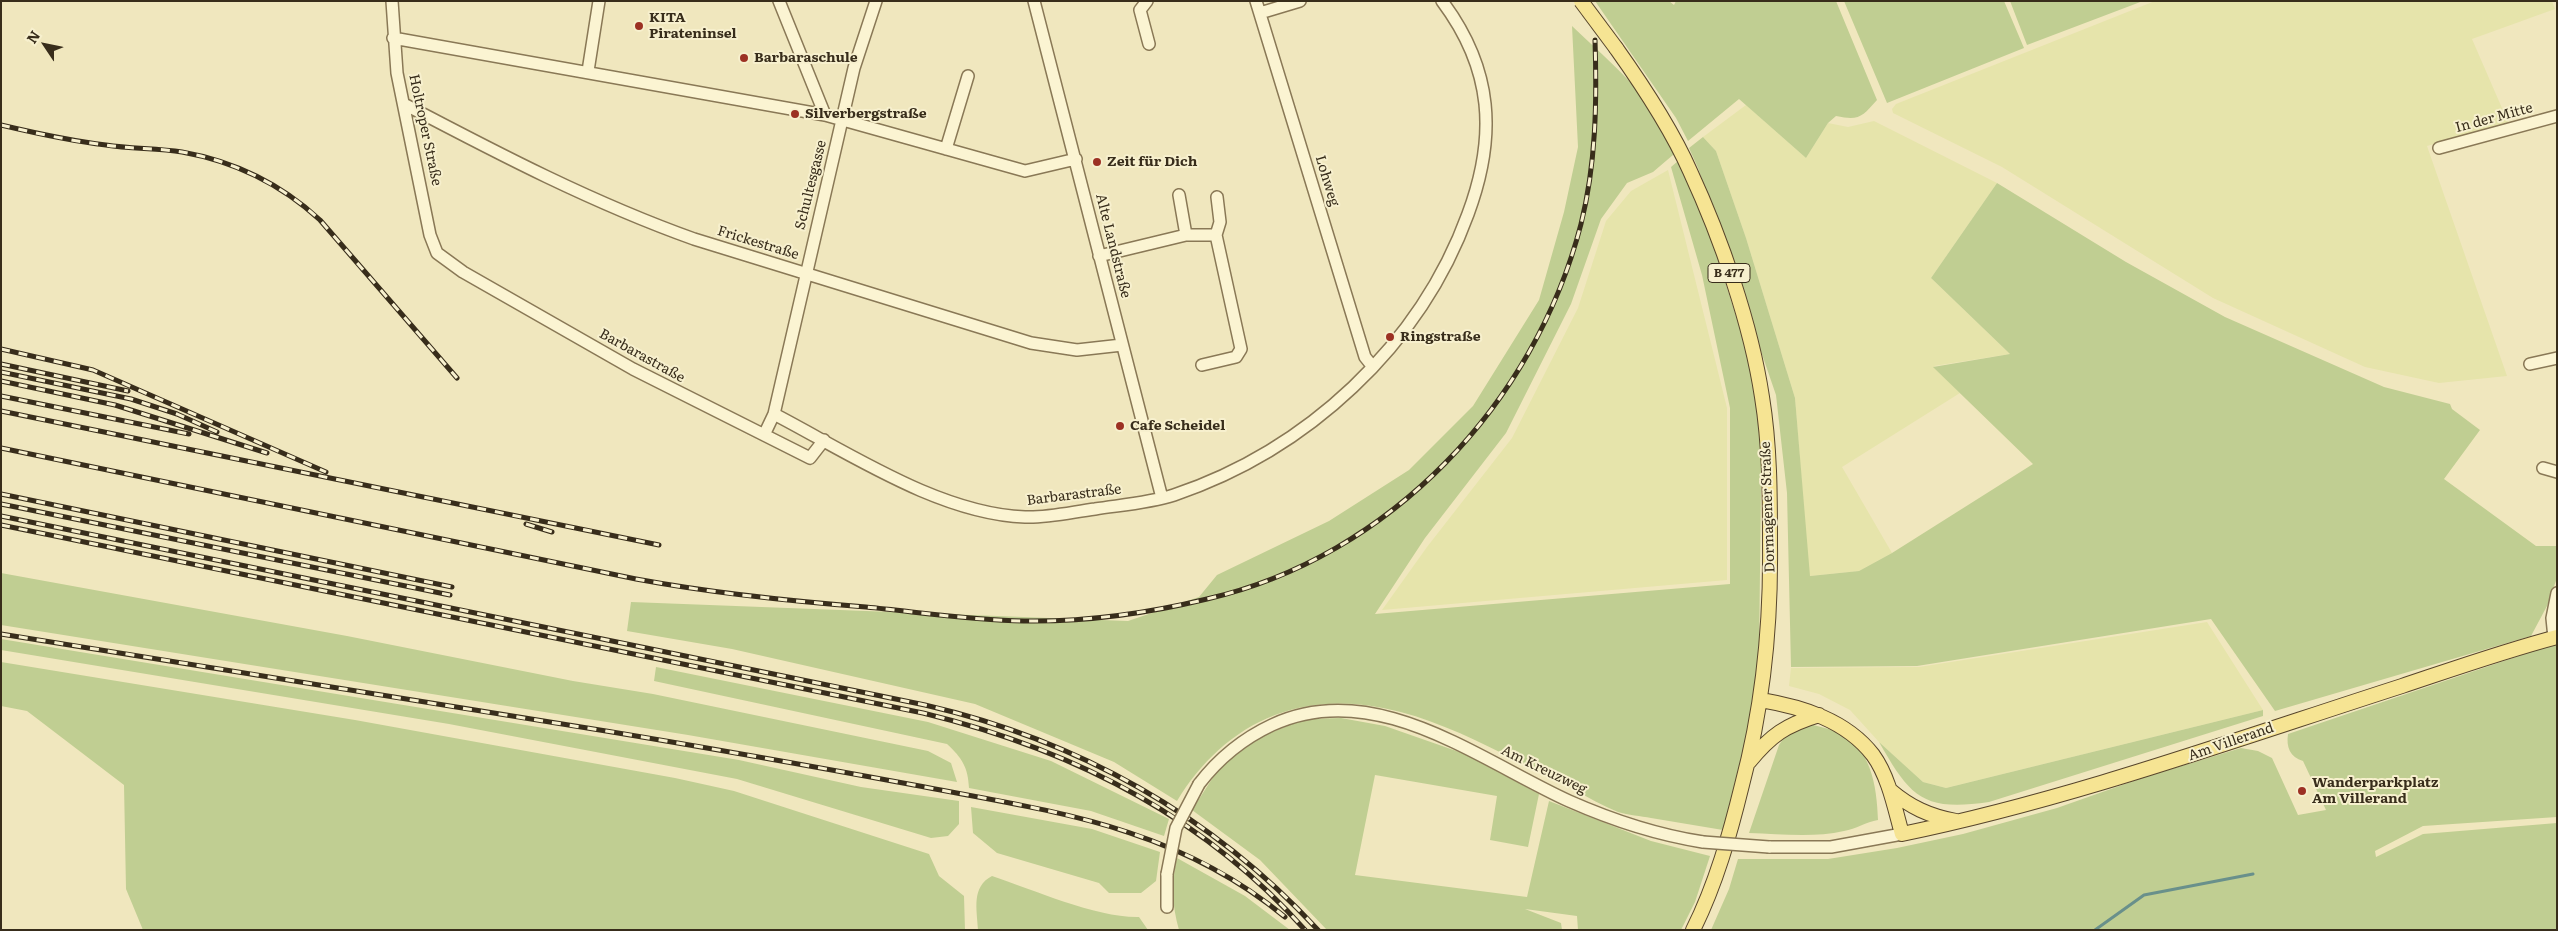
<!DOCTYPE html>
<meta charset="utf-8">
<style>
body{margin:0}
#map{position:relative;width:2558px;height:931px;overflow:hidden;background:#f0e7be;font-family:Literata,serif}
canvas{display:block}
.frame{position:absolute;inset:0;border:2px solid #382d1b;pointer-events:none}
.north{position:absolute;left:20px;top:20px;width:50px;height:50px;-webkit-text-stroke:4px #f7f0ce;paint-order:stroke;rotate:304deg;font-size:14px;font-weight:700;line-height:20px;text-align:center;color:#382d1b}
.north::after{content:'';display:block;margin:auto;width:18px;height:22px;background:#382d1b;clip-path:polygon(50% 0,100% 100%,50% 72%,0 100%)}
</style>
<div id="map">
<canvas width="2558" height="931"></canvas>
<div class="frame"></div>
<div class="north">N</div>
</div>
<script>
const c = document.querySelector('canvas').getContext('2d');
c.lineJoin = 'round';
function fill(path, color) {
  c.fillStyle = color;
  c.fill(path, 'evenodd');
}
function trace(path, color, width, dash) {
  c.strokeStyle = color;
  c.lineWidth = width;
  c.lineCap = dash ? 'butt' : 'round';
  c.setLineDash(dash || []);
  c.stroke(path);
}
function drawText(font, color, halo, rows, align = 'center') {
  c.font = font + ' Literata,serif';
  c.lineWidth = 4;
  c.setLineDash([]);
  c.textBaseline = 'middle';
  c.strokeStyle = halo;
  c.fillStyle = color;
  for (const [text, x, y, turn = 0] of rows) {
    c.save();
    c.translate(x, y);
    c.rotate((+turn || 0) * Math.PI / 180);
    c.textAlign = isNaN(turn) ? turn : align;
    if (halo) c.strokeText(text, 0, 0);
    c.fillText(text, 0, 0);
    c.restore();
  }
}
const farmland = new Path2D(`
 M2155 1H2552L2555 9 2472 39 2508 122 2427 146 2507 376 2439 383 2365 367 2213 298 2002 167 1893 113 1892 109 1896 104Z
 M1746 105 1806 158 1828 123 1848 127 1874 121 1997 183 1931 278 2010 354 1934 366 1960 393 1842 467 1892 553 1859 571 1809 576 1795 398 1746 238 1716 151 1703 137Z
 M1668 170 1727 408V580L1382 610 1427 547 1512 438 1578 308 1606 221 1631 191Z
 M2207 622 2263 710 1946 788 1923 782 1879 742 1850 710 1819 694 1789 686 1791 668 1919 667Z`);
const green = new Path2D(`
 M1595 1H1669L1674 5 1676 1H1836L1877 100C1862 117 1859 121 1836 116L1828 123 1806 158 1739 99 1688 141 1676 118Z
 M1844 1H2004L2024 48 1887 103Z
 M2010 1H2143L2027 45Z
 M1572 26C1611 63 1656 101 1680 149L1653 172 1627 183 1601 219 1571 304 1506 433 1425 538 1375 614 1730 584V408L1702 275 1671 167 1685 155 1762 398 1759 658 1755 701 1723 830C1699 826 1675 822 1651 818 1641 816 1628 815 1618 812 1603 806 1588 797 1574 790 1482 745 1380 676 1275 715 1233 731 1200 763 1177 801L1114 762 975 704 732 649 627 631 631 602 1128 621 1199 597 1217 575 1329 521 1409 470 1473 406 1539 300 1564 212 1578 147Z
 M1703 137 1716 151 1746 238 1795 398 1810 576 1859 571 1892 553 2033 464 1933 367 2010 354 1931 278 1997 183 2126 262 2225 317 2384 387 2450 404 2452 409 2480 430 2444 479 2536 546H2557V578L2547 606 2531 636 2275 711 2211 619 1917 666 1791 667 1787 493 1776 395 1698 168 1689 148Z
 M1 573 347 636 573 681 653 694 928 751 951 763 957 782 688 735 1 625Z
 M1 639 739 760 861 787 959 801V824L948 836 931 838 737 779 449 724 1 650Z
 M2557 643V817L2423 826 2375 851 2376 857 2423 834 2557 823V930H1711L1729 889 1738 859H1828L1897 848 1963 834 2057 808 2142 778 2241 748 2258 751 2272 758 2298 815 2326 810 2303 761C2290 757 2286 747 2288 734Z
 M1 662 355 720 675 778 734 791 929 854 939 876 964 896 965 930H143L126 889 124 785 27 711 1 706Z
 M656 667 928 722 1051 761 1169 819 1164 836 1091 811 969 788C968 767 962 758 947 744L654 681Z
 M2263 710V716L1989 802C1922 812 1910 796 1879 742L1923 782 1946 788Z
 M1341 718 1385 726 1465 754 1539 794 1528 847 1490 840 1497 796 1375 775 1355 875 1527 897 1549 801 1651 841 1710 856 1695 902 1681 930H1578L1577 916 1525 909 1561 923 1562 930H1327L1260 860 1192 810 1219 768 1260 737 1305 719Z
 M1809 724C1817 726 1827 728 1835 731 1871 744 1877 787 1878 820 1866 822 1856 829 1844 831 1814 838 1780 834 1749 833L1779 745 1790 729Z
 M971 807 1092 829 1160 852 1156 881 1141 893H1109L1099 883 997 853 973 833Z
 M1177 858 1245 896 1290 930H1179C1172 905 1171 883 1177 858Z
 M992 876C1034 890 1097 918 1139 917L1148 930H978C977 909 971 887 992 876Z`);
const stream = new Path2D(`
 M2095 930 2144 895 2253 874`);
const minor = new Path2D(`
 M392 1 397 73 430 235 437 253 463 272 633 369 810 458 824 440
 M779 1 825 115
 M1034 1 1162 498
 M1147 1 1140 10 1149 44
 M1256 1 1365 357 1373 367
 M1260 13 1300 1
 M393 38 825 115 1025 171 1076 159
 M588 71 599 1
 M404 104C499 154 593 203 694 239L1031 343 1077 350 1122 345
 M2439 148 2557 116
 M946 149 968 76
 M1179 195 1186 235
 M1216 235 1220 222 1217 197
 M1099 256 1186 235H1216L1241 349 1236 357 1202 365
 M2530 364 2557 358
 M774 414C849 453 940 514 1025 517 1048 518 1072 512 1095 509 1121 505 1149 503 1174 495 1307 450 1420 346 1468 214 1497 136 1493 69 1442 1
 M764 435 774 414 854 68 876 1
 M2543 468 2557 472
 M2554 638 2552 618 2557 593
 M1199 784C1219 758 1242 739 1272 725 1375 677 1479 760 1569 801 1612 820 1658 835 1703 842
 M1769 847H1831L1902 834
 M1167 874V907`);
const major = new Path2D(`
 M1616 48C1643 86 1671 128 1690 171 1721 238 1751 324 1762 397 1770 446 1770 496 1770 545 1771 626 1763 706 1742 785 1730 834 1716 884 1693 930
 M1761 700C1802 707 1846 720 1873 755 1889 777 1895 809 1902 834 2072 799 2237 739 2402 686 2453 669 2504 651 2557 637
 M1749 762C1771 735 1786 725 1819 715
 M1890 790C1910 807 1929 816 1956 821`);
const rail = new Path2D(`
 M1 125C35 133 71 141 106 145 131 149 157 148 182 152 233 161 281 184 320 220L457 378
 M1 349 93 370 326 472
 M1 364 128 391
 M1 372 131 399 177 414 217 432
 M1 381 115 405 267 453
 M1 396 189 434
 M1 411 659 545
 M1 448 636 579C712 593 789 601 866 607 918 612 971 620 1024 621 1084 622 1149 613 1207 599 1390 557 1535 403 1581 224 1596 164 1597 102 1595 40
 M1 494 452 587
 M1 504 450 595
 M1 516 925 705C1077 740 1212 815 1318 930
 M526 524 552 532
 M1 525 923 713C1071 749 1203 815 1305 930
 M1 634C203 666 404 699 606 731 709 748 811 766 914 785 1050 811 1174 825 1285 917`);
const minorBridge = new Path2D(`
 M1703 842 1769 847
 M1167 874 1176 828 1199 784`);
const majorBridge = new Path2D(`
 M1581 1 1616 48`);
const markers = [
 [639,26,5,"#9c3123"],
 [744,58,5,"#9c3123"],
 [795,114,5,"#9c3123"],
 [1097,162,5,"#9c3123"],
 [1390,337,5,"#9c3123"],
 [1120,426,5,"#9c3123"],
 [2302,791,5,"#9c3123"]
];
const shields = [
 [1729,273,42]
];
const shieldNames = [
 ["B 477",1729,273]
];
const poiNames = [
 ["KITA",649,18],
 ["Pirateninsel",649,34],
 ["Barbaraschule",754,58],
 ["Silverbergstraße",805,114],
 ["Zeit für Dich",1107,162],
 ["Ringstraße",1400,337],
 ["Cafe Scheidel",1130,426],
 ["Wanderparkplatz",2312,783],
 ["Am Villerand",2312,799]
];
const streetNames = [
 ["In der Mitte",2494,118,-15],
 ["Holtroper Straße",425,130,78],
 ["Lohweg",1327,181,73],
 ["Schultesgasse",811,185,-76],
 ["Frickestraße",758,243,17],
 ["Alte Landstraße",1113,246,76],
 ["Barbarastraße",642,356,29],
 ["Barbarastraße",1074,495,-7],
 ["Dormagener Straße",1768,507,-92],
 ["Am Villerand",2231,742,-19],
 ["Am Kreuzweg",1544,770,26]
];
fill(farmland, '#e6e4ab');
fill(green, '#c0ce92');
trace(stream, '#69908b', 3);
trace(minor, '#897856', 14);
trace(major, '#57452b', 16);
trace(minor, '#fbf4d2', 11);
trace(major, '#f6e493', 14);
trace(rail, '#382d1b', 5);
trace(rail, '#f7f0ce', 3, [9]);
trace(minorBridge, '#897856', 14, []);
trace(majorBridge, '#57452b', 16, []);
trace(minorBridge, '#fbf4d2', 11);
trace(majorBridge, '#f6e493', 14);
for (const [x, y, r, color] of markers) {
  const dot = new Path2D();
  dot.arc(x, y, r, 0, 2 * Math.PI);
  c.fillStyle = color;
  c.fill(dot);
  trace(dot, '#f7f0ce', 2);
}
for (const [x, y, w] of shields) {
  const box = new Path2D();
  box.roundRect(x - w / 2, y - 9.5, w, 19, 4);
  c.fillStyle = '#f7f0ce';
  c.fill(box);
  trace(box, '#382d1b', 1);
}
drawText('bold 12px', '#382d1b', null, shieldNames);
drawText('bold 14px', '#382d1b', '#f7f0ce', poiNames, 'left');
drawText('14px', '#382d1b', '#f7f0ce', streetNames);
</script>
